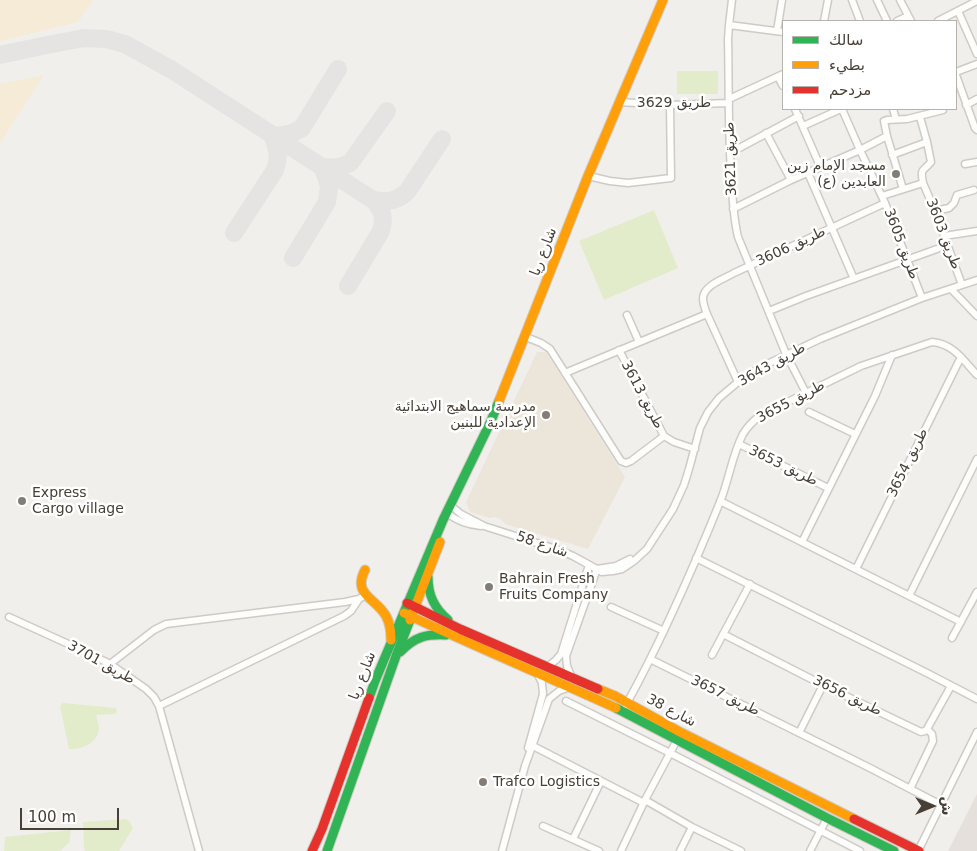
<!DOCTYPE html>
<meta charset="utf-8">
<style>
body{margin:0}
#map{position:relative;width:977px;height:851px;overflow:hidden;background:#f1efeb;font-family:"DejaVu Sans",Vazirmatn,sans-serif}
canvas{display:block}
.legend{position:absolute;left:782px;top:20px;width:175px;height:90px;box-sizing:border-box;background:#fff;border:1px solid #b6b3af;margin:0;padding:6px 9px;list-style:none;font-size:15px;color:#484037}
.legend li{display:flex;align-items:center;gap:10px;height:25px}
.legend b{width:25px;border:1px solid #b6b3af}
.north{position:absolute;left:907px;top:781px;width:50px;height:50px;-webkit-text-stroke:4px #fff;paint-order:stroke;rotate:90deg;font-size:14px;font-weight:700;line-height:20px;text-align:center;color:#484037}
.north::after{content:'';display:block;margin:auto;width:18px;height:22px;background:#484037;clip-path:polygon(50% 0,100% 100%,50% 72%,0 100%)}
.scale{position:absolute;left:20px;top:808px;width:99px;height:22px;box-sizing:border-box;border:2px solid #484037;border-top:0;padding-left:6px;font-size:15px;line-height:18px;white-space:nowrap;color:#484037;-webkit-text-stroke:4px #fff;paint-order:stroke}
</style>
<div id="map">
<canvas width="977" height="851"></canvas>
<ul class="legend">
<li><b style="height:6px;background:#30b455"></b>سالك</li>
<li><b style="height:6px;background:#ff9f0a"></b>بطيء</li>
<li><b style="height:6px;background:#e5322d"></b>مزدحم</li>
</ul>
<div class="north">ش</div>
<div class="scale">100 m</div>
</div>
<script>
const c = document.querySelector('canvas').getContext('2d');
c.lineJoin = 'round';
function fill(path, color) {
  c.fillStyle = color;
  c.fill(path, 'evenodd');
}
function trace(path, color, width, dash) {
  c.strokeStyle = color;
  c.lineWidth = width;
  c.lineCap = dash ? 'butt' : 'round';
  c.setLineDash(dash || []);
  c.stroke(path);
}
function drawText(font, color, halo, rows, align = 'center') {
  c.font = font + ' "DejaVu Sans",Vazirmatn,sans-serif';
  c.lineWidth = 5;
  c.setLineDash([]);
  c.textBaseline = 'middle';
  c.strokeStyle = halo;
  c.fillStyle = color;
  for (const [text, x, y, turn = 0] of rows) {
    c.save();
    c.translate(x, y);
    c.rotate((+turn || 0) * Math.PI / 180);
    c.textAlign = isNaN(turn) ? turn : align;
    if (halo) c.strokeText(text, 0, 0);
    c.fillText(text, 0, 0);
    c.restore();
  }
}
const industrial = new Path2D(`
 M977 794V851H948Z`);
const education = new Path2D(`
 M537 352H546L625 477 588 549 505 524 501 519 495 517 490 518 470 512 466 502Z`);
const green = new Path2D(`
 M677 71H718V94H677Z
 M654 210 678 268 604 300 579 241Z
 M63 703 116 708 117 711 115 714 96 715C97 718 98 723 99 727 99 743 82 750 69 749L60 706Z
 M126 819 130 822 133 828 119 851H85L84 848 83 822Z
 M71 830 69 843 60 851H4L5 837Z`);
const sand = new Path2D(`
 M0 0H93L78 22 0 41Z
 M44 75 0 143V84Z`);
const taxiway = new Path2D(`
 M0 55 47 45 84 38 106 39 125 44 172 70 373 200C387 202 395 202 407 192L442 139
 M273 136C284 136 293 134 302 128L338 69
 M234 233 275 170C280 158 277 149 273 136
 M293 258 327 202 329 188 327 179 322 167C333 168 342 168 351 162L387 111
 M348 286 381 231C385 217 383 211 373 200`);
const street = new Path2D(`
 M732 0 729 25 728 39C729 83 728 128 731 172 732 194 733 216 738 237L786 354 806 393
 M852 0 860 21
 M877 0 887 21
 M900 0 911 21
 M958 11 977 54
 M824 21 828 0
 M897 21 908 16
 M938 21 977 1
 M729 25 783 32
 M777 31 782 0
 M956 72 977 64
 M956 75 975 128 977 130
 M778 77 783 86
 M729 99 783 74
 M619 102 670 105 729 103
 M966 105 977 99
 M795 109 820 166
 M842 109 860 150 885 203 922 298
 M893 109 896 119
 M803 126 841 109
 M766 133 791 180
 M730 153 799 116
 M892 155 927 142
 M965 164 977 162
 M808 173 854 279
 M588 176 610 181 628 183 671 178 670 105
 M923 183 935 211 962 285
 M903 189 887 136 884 121 887 120 907 119 943 110V109
 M882 196 923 183C920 167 923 172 931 162L927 142 920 117
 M733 209 791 180 860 150 887 136
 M935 211 949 208 954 203 957 195 974 190
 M944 236 977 231
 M951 289 977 316
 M769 311 806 296 948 245
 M627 315 639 342
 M526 337 541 343 550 349 621 461 626 463 631 461 664 436
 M619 350 664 436 674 442 695 449
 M565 373 707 314
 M738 382 707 314C705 309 703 304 703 298 704 285 724 279 734 273L885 203
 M809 412 855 434
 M739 444 828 488
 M720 501 961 622
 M451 506 461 514 484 526 556 549 573 556 602 572 613 571 622 569 634 561 647 549 673 509 684 485 689 469 700 428 708 412 719 398 738 382 761 367 820 339 922 298 977 280
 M447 513C457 521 468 525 481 526
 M802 542 875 396 892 355
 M696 558 927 673 977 699
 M597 569 616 566 630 559
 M856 569 961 357
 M909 596 977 459
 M611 607 664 631
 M9 617 88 653 110 664 146 689 154 697 159 706 199 851
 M723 634 823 685 921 732 925 731 927 729 951 686
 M952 638 977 592
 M712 655 750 584
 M650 659 870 768 941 805
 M110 664 154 630 166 624 345 602 359 599 366 595
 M547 667 556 660 561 654 589 565
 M572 678 567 666 566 656 597 569
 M566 701 670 753 860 851
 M626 705C662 640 692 571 720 502 729 480 732 455 743 434 748 426 754 420 761 415L861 366 932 342C954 344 963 360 977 375
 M159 706 344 616 351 611 359 599
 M799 733 823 685
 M533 746 644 803
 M528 748 543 694 542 683 536 671
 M910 789 933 741 932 734 927 729
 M645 800 692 827 741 851
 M543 826 599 851
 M573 839 601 781
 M502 851 525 766 549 699 559 691 570 687
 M621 851 645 800 677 740
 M680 851 692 827
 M810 851 827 818
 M918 851 977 732`);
const fast = new Path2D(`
 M428 577C428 595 434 608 448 620
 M400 652C415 637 425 634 446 635
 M369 698 375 681 443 520 491 421 499 401
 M616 708 827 818 894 851
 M327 851 396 656 410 620`);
const slow = new Path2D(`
 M499 401 588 176 663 0
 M365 570C352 595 376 598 386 616 390 623 391 632 391 640
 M404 613C474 646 546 676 616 708
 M410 620 440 542
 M598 689 615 696 680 732 854 819`);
const jam = new Path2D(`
 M407 603 460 629 598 689
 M854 819 919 851
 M312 851 322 829 369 698`);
const markers = [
 [896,174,5,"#837d76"],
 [546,415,5,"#837d76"],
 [22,501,5,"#837d76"],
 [489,587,5,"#837d76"],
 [483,782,5,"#837d76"]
];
const streetNames = [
 ["طريق 3629",674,103],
 ["طريق 3621",731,159,-92],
 ["طريق 3603",943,234,69],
 ["طريق 3605",901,244,69],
 ["طريق 3606",791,247,-25],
 ["شارع ريا",544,252,-69],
 ["طريق 3643",772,365,-29],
 ["طريق 3613",642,395,62],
 ["طريق 3655",791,402,-28],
 ["طريق 3654",908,463,-64],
 ["طريق 3653",783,466,26],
 ["شارع 58",542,545,19],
 ["طريق 3701",101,663,29],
 ["شارع ريا",363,676,-69],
 ["طريق 3657",725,696,26],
 ["طريق 3656",847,696,26],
 ["شارع 38",671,711,28]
];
const poiNames = [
 ["مسجد الإمام زين",886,166,"right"],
 ["العابدين (ع)",886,182,"right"],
 ["مدرسة سماهيج الابتدائية",536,407,"right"],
 ["الإعدادية للبنين",536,423,"right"],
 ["Express",32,493],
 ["Cargo village",32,509],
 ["Bahrain Fresh",499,579],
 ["Fruits Company",499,595],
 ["Trafco Logistics",493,782]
];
fill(industrial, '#e5e0dc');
fill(education, '#ece5da');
fill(green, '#e2eccb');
fill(sand, '#f5ebd6');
trace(taxiway, '#e5e4e2', 18);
trace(street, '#cecbc7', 9);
trace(fast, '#d1cbc2', 11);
trace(slow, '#d1cbc2', 11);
trace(jam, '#d1cbc2', 11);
trace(street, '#fdfdfc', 6);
trace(fast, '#30b455', 9);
trace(slow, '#ff9f0a', 9);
trace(jam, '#e5322d', 9);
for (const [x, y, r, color] of markers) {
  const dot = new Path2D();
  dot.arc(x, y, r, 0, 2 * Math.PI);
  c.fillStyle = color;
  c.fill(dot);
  trace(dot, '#fff', 2);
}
drawText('14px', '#484037', '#fff', streetNames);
drawText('14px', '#484037', '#fff', poiNames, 'left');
</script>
